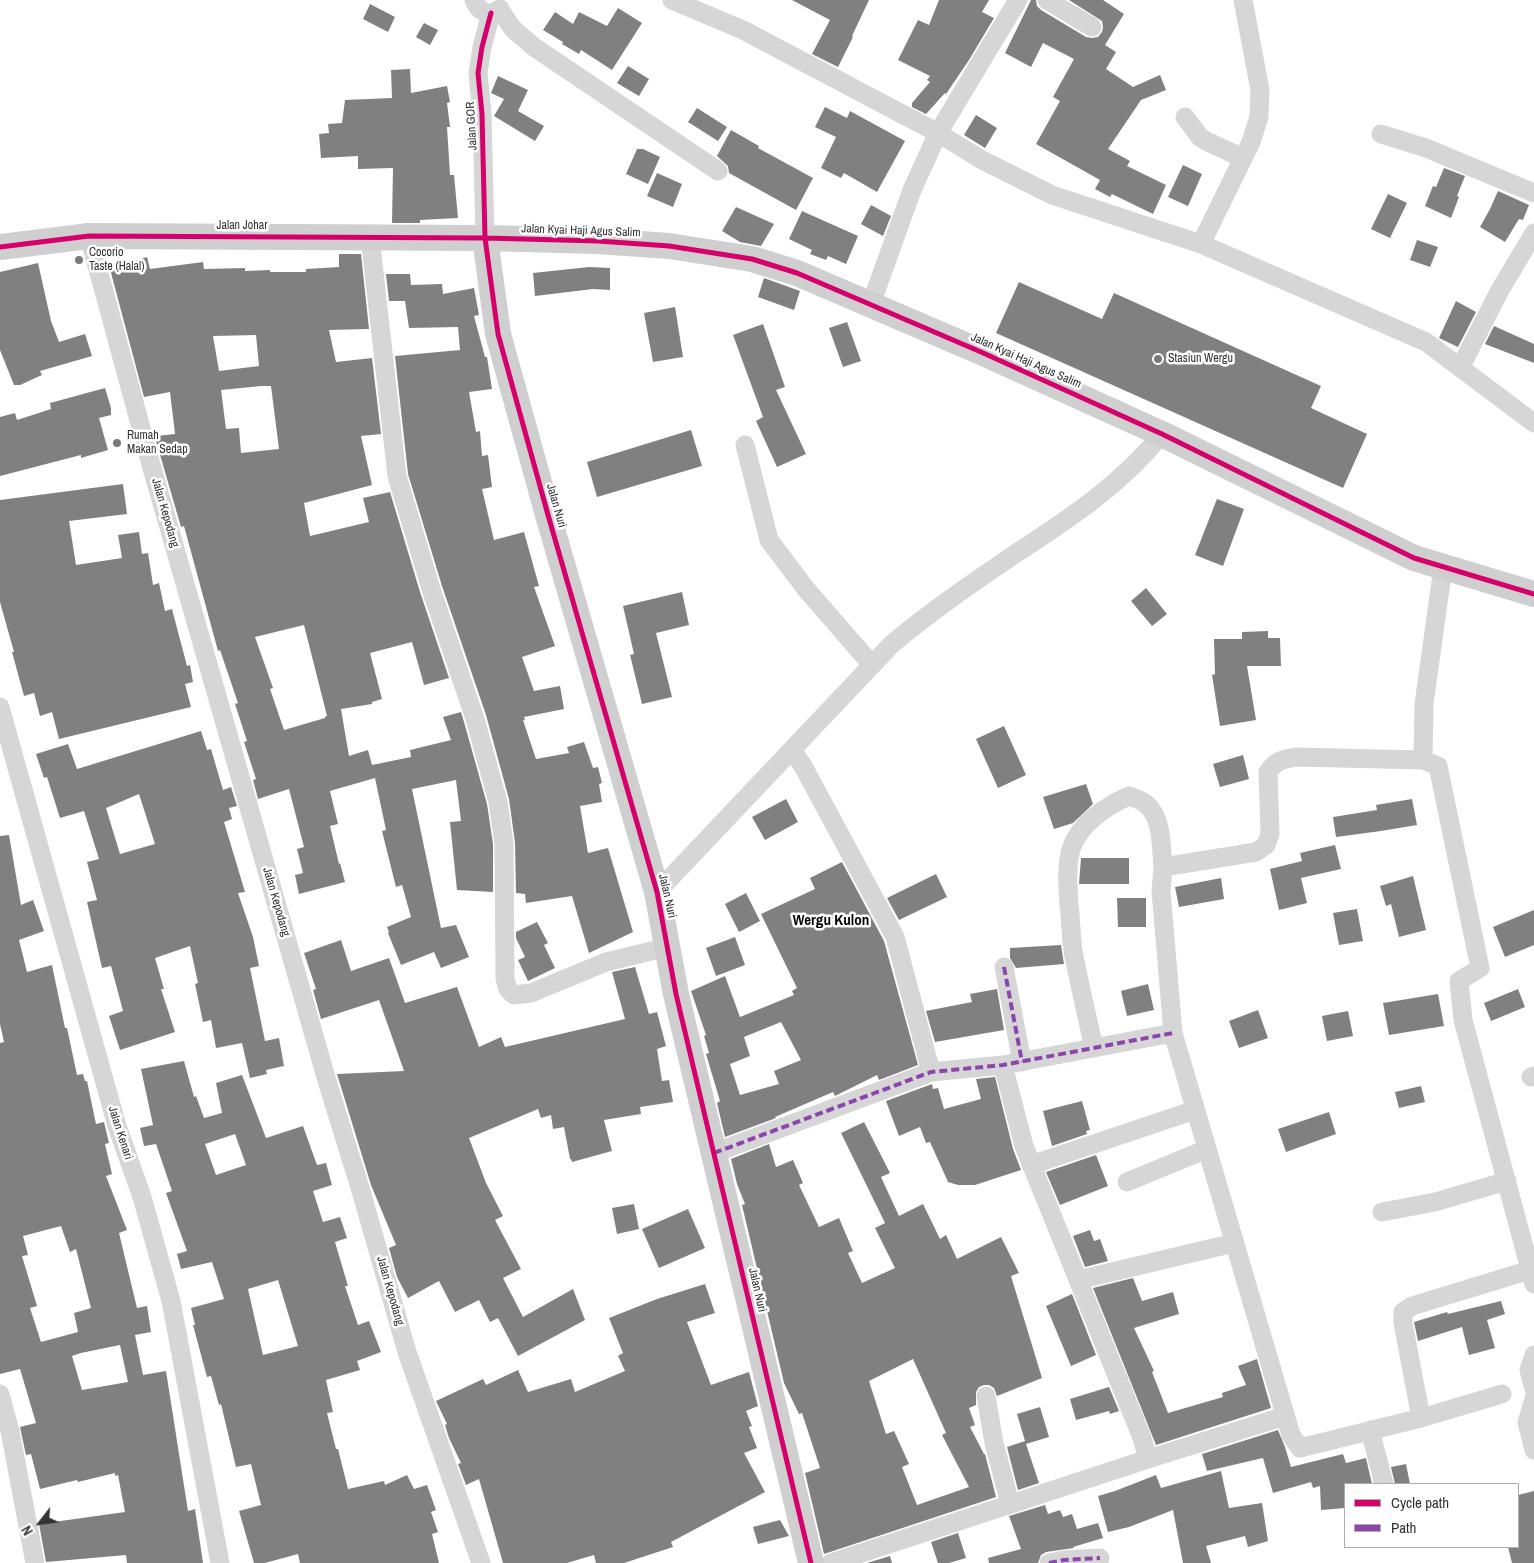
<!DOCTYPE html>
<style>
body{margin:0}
#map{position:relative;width:1534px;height:1563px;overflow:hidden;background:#fff;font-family:"Archivo Narrow",sans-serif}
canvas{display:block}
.legend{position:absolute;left:1344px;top:1483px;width:175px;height:65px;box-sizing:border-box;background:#fff;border:1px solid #adadad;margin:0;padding:6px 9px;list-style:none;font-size:15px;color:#323232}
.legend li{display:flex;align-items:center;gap:10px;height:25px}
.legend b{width:25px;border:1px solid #adadad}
.north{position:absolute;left:15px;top:1498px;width:50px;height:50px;-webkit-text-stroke:4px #fff;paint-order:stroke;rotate:240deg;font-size:14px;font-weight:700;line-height:20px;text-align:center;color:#323232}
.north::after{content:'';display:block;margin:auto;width:18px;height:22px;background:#323232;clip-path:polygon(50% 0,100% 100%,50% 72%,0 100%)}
</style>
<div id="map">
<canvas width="1534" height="1563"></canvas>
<ul class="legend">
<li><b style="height:6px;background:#d6006c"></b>Cycle path</li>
<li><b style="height:6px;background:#8e44ad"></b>Path</li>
</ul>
<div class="north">N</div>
</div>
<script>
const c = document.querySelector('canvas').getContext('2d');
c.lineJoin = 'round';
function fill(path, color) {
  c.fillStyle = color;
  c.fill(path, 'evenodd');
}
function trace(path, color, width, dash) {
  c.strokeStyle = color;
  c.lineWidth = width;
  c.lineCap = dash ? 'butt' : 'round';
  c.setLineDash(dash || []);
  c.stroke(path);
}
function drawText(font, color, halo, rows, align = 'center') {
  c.font = font + ' "Archivo Narrow",sans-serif';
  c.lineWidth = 5;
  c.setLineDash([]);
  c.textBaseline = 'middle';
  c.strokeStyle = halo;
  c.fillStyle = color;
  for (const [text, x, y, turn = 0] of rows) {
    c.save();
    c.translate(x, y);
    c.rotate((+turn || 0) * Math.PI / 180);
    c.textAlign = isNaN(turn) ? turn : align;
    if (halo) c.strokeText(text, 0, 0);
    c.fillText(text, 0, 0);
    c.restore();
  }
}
const building = new Path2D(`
 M792 0H869L852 36 853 37 838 67 812 54 830 20Z
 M939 0H989L982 12 994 18 969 60 946 94 945 93 926 114 912 107V103L930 82 927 80 930 76 898 60 918 20 929 25Z
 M1031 0H1036L1037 6 1041 10 1086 37 1092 38 1098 37 1102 32 1103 27 1102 21 1069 0H1103L1124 14 1105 45 1116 52 1106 69 1133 87 1160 75 1166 90 1141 100 1108 149 1130 161 1127 166 1166 185 1153 214 1112 194 1110 197 1095 189 1100 180 1036 144 1060 101 1053 97 1074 59 1043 43 1031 67 1005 53Z
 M370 4 395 17 388 32 363 19Z
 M618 8 642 23 612 70 581 50 579 54 562 44 563 42 543 30 555 12 573 24 579 12 607 26Z
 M424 23 438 30 430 45 416 37Z
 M628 66 649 79 639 96 617 83Z
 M410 69 411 93 447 86 450 102 447 103 450 127H447L450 175H454L458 218 420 220V223H392L393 168 358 169V156L321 158 319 134 329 133 328 124 342 123 345 100 392 98 391 70Z
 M498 76 528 90 518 111 544 126 535 141 494 116 504 99 491 93Z
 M825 107 847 118 850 111 905 141 877 192 844 173 841 178 821 168 836 137 815 127Z
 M697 108 727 127 718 141 688 122Z
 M976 115 997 128 985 148 964 135Z
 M731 130 759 146 758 148 813 178 796 210 729 173 728 166 717 156Z
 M637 149H643L660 157 648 184 626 174Z
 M1183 165 1202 174 1188 206 1168 197Z
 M1444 168 1465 176 1457 196 1459 197 1451 218 1425 206 1433 186 1436 187Z
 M657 173 682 184 673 207 647 196Z
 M1498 191 1529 205 1523 220 1519 219 1505 242 1480 227 1490 209Z
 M1388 194 1407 203 1390 238 1371 229Z
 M871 205 891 216 883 236 861 224Z
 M736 207 774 224 761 246 740 242 722 231Z
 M802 211 858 236 846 264 828 256 826 260 810 254 812 250 789 239Z
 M1417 240 1438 247 1430 267 1410 260Z
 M339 254H361L369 329 329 330 336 362 372 358 381 434 361 436 372 485 304 503 310 536 369 522 363 498 390 492 420 592 449 678 424 685 412 642 370 653 382 699 372 702V704L341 709 349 756 368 750 372 765 411 757 410 750 451 740 443 717 461 712 464 722 487 804 493 844V892L457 890 450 822 461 821 456 780 412 789 441 928 456 925 469 957 441 968 434 952 401 965 388 933 389 932 387 927 411 917 402 885 396 887 382 831 386 830 375 778 330 791 338 824 330 826 339 864 340 863 345 882 299 894 295 875 303 873 297 849 304 847 289 789 258 799 253 780 256 779 244 742 247 741 235 704 238 703 220 650 218 651 184 526 181 527 156 441V436L175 434 170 392 144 397 110 269 147 257 150 269 203 262 204 269 245 268V271L270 270V272H306V269L339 267ZM256 335 259 366 219 371 213 336ZM261 386H271L279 449 241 453 239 428 226 429 221 390ZM304 625 327 716 325 717V718L284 730 270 689 273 688 255 637Z
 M38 263 51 321 59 342 85 334 92 356 40 371 42 375 20 385H14L0 350V272Z
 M589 267 610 268V290L593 289 535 296 533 273Z
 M386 274H410L411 285 442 284 443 294 474 288 479 315 474 316 485 357H487L492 389 469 392 476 432 480 431 482 456 488 455 492 487 482 489 494 540 524 532 539 586 534 587 555 646 522 657 534 691 560 686 564 709 524 717 525 720H523L536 759 569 753 567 747 584 742 593 768 598 767 602 783 599 784 602 802 580 806 588 853 608 848 633 932 589 953 572 896 526 903 525 894 516 893 515 843 509 799 486 715 442 586 408 474 395 356 460 350 458 327 409 328 405 301H389Z
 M764 278 800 291 794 310 758 297Z
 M1019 282 1102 319 1114 293 1321 386 1311 408 1367 434 1343 488 996 333Z
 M1456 301 1476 312 1458 347 1439 338Z
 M675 307 683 357 653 362 644 313Z
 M847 322 861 361 843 367 829 328Z
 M763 324 785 387 776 390 806 454 777 467 756 421 763 417 733 335Z
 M1494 326 1534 344V363L1485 344Z
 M105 388 111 408V415L99 418 108 450 81 458V455L0 476V417L15 413 17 420 51 409 50 403Z
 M691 430 702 466 597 497 587 462Z
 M123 484 127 514 69 521 76 565 122 558 118 535 139 532 142 554 148 553 153 585 159 583 165 611 172 609 187 666 190 665 193 682 185 684 191 707 59 739 52 712 40 716 34 693 24 696 12 652H14L0 602V500Z
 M1217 499 1244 509 1223 566 1195 555Z
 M1146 588 1167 614 1152 626 1131 601Z
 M682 592 689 625 656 633 672 697 642 704 630 655 634 654 623 606Z
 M1268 631V638H1280L1281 666H1247L1256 720 1220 726 1212 675 1215 674 1214 639H1242V632Z
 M1004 726 1026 775 998 788 976 739Z
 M201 731 207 750 211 749 223 790 231 787 237 806 229 808 232 819 224 822 245 892 238 893 253 937 259 966 250 968 265 1041 279 1038 284 1066 266 1070 267 1074 250 1078 242 1043 216 1048 211 1020 203 1022 195 984 198 983 190 946 155 958 164 989H161L175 1032 120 1050 109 1016 123 1011 111 966 102 968 87 902 97 900 87 862 99 859 84 811 60 818 47 777 44 778 36 754 68 744 77 769ZM139 794 155 844 120 854 106 808Z
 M1243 755 1249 779 1220 787 1213 764Z
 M1086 784 1093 804 1073 823 1054 829 1043 797Z
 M786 799 798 822 765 840 752 817Z
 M1412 799 1417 825 1381 831 1336 837 1333 817 1377 810 1376 805Z
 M9 835 21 905 33 900 44 931 19 940 27 972 52 965 65 1028H67L77 1075 83 1074 85 1081H87L96 1124 104 1122 109 1143 105 1144 112 1174 106 1176 127 1230 119 1233 137 1308 147 1306 151 1332 135 1335 143 1375 166 1371 188 1511 195 1509 203 1563H127L126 1555 46 1562 39 1524 125 1512 118 1475 115 1476V1473L78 1482 77 1480 40 1489 31 1454 26 1455 20 1427 36 1423 20 1369 0 1374V1043L4 1042 0 1024V836ZM61 1226 70 1252 76 1249 91 1308 74 1313 78 1332 41 1342 30 1308 37 1306 22 1256 28 1255 23 1236ZM120 1345 128 1382 82 1390 72 1356 81 1353Z
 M1335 845 1341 869 1301 878 1307 903 1279 910 1270 869 1302 861 1300 853Z
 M1081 858H1129V884H1079Z
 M842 862 884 941 918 1065 879 1080 877 1075 835 1096 833 1092 775 1117 776 1118 725 1137 717 1103 720 1101 706 1054 709 1053 704 1036 706 1035 691 991 725 976 740 1017 794 995 792 991 797 988 761 914 815 889 810 878ZM781 1022 801 1060 774 1071 779 1084 740 1095 730 1064 750 1056 744 1037Z
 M936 874 947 897 899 920 887 898Z
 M1413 876 1426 930 1399 937 1391 904 1386 906 1380 886Z
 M1221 878 1224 899 1179 907 1175 887Z
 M746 893 760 921 739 932 725 904Z
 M1117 898H1146V927H1118Z
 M1357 909 1363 941 1339 945 1333 913Z
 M1534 910V945L1505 957 1493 927Z
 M537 922 548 943 544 945 555 968 528 981 518 960 525 957 516 938V932Z
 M735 937 745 965 716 976 706 948Z
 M341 940 351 971 389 958 405 1003 457 987 479 1047 501 1037 505 1047 625 1019 612 972 635 967 649 1014 657 1012 666 1046 657 1049 662 1081 669 1080 673 1102 640 1107 641 1114 604 1120 612 1151 572 1162 571 1159H570L564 1127 553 1129 551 1115 541 1118 538 1109 469 1138 486 1183 503 1216 495 1220 521 1269 503 1278 523 1317 573 1289 585 1320 518 1356 498 1318 490 1322 479 1300 455 1312 439 1281 408 1298 397 1277 389 1248 396 1245 371 1185 337 1074 404 1071 379 1000 321 1019 313 990 316 989 304 953Z
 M1061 945 1064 964 1016 968 1010 958V948Z
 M1148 984 1154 1010 1127 1016 1121 991Z
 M997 989 1004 1030 935 1042 926 1011 972 1002 970 994Z
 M1518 989 1525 1007 1491 1021 1484 1003Z
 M1438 994 1444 1026 1389 1035 1383 1003Z
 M1258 1010 1268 1038 1239 1048 1229 1021Z
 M1348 1011 1353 1036 1327 1041 1322 1016Z
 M184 1061 194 1097 196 1096 204 1118 222 1113 216 1083 242 1075 266 1138 303 1126 317 1165 326 1163 332 1185 313 1191 323 1222 340 1217 347 1238 335 1242 348 1286H345L358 1325 369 1321 381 1352 357 1361 360 1370 326 1380 333 1412 327 1413 336 1449H338L348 1489 384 1481 385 1485 407 1475 414 1489 427 1485 436 1510 431 1512 438 1532 432 1534 439 1563H300L298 1554 265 1563H254L239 1511 261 1505 251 1464 236 1467 221 1404 219 1405 211 1376 207 1377 193 1325H195L191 1308 224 1299 212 1262 181 1269 177 1254 187 1251 166 1193 172 1191 156 1144 144 1146 140 1128 153 1125 141 1069ZM235 1134 246 1165 216 1175 205 1144ZM278 1280 298 1346 263 1355 248 1289Z
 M995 1077 1013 1149 1021 1170 975 1185H958L948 1182 930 1142 926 1143 920 1127 899 1136 886 1101 932 1084 933 1089 938 1088 944 1109 981 1099 976 1079Z
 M1421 1086 1425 1102 1399 1108 1395 1092Z
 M1082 1101 1090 1130 1086 1131 1087 1134 1052 1146 1043 1111Z
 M1329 1112 1336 1134 1286 1152 1278 1129Z
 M864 1122 890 1173 881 1177 899 1216 923 1204 940 1239 946 1235 957 1259 1001 1237 1019 1273 1011 1276 1042 1378 997 1396 994 1388 989 1385H984L979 1387 976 1392V1405L969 1408 975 1425 970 1427 984 1454H985L996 1497 824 1554 805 1473 820 1468 802 1413 799 1414 784 1383 742 1205 745 1204 737 1184 731 1159 769 1144 776 1167 793 1160 803 1183 799 1185 819 1227 839 1218 853 1251 848 1253 862 1283 895 1268 875 1228 885 1223 841 1133ZM913 1359 946 1433 942 1435 969 1487 917 1505 902 1467 909 1464 894 1431 886 1434 869 1381Z
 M1096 1155 1108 1186 1060 1205 1046 1172Z
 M634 1204 639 1229 617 1234 612 1208Z
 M688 1209 705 1248 659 1268 642 1229Z
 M1090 1230 1094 1241 1100 1239 1108 1261 1085 1267 1073 1236Z
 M1133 1278 1142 1301 1173 1292 1179 1314 1134 1328 1154 1371 1152 1372 1168 1413 1223 1397 1222 1393 1246 1385 1238 1366 1257 1359 1271 1408 1156 1445 1093 1288Z
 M705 1284 715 1313 687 1322 711 1385 749 1372 758 1406 746 1411 752 1426 749 1427 757 1448 744 1453 765 1492 671 1542 673 1547 624 1563H596L594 1555 567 1563H503L479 1479 466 1485 458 1464 461 1463 449 1438 445 1425 447 1424 436 1401 483 1379 486 1385 518 1370 528 1392 571 1379 575 1392 625 1371 618 1356 623 1353 609 1318 657 1299Z
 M1072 1294 1096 1355 1071 1366 1046 1306Z
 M1501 1301 1505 1314 1487 1320 1495 1348 1469 1355 1462 1327 1418 1341 1414 1322 1447 1312 1448 1314Z
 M1109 1387 1119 1411 1110 1414 1109 1411 1076 1420 1070 1399Z
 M1040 1407 1049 1437 1026 1444 1039 1483 1018 1490 1007 1447 1025 1441 1017 1414Z
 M1278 1430 1285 1447 1291 1467 1343 1454 1346 1463 1366 1458 1372 1484H1345V1508L1321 1510 1320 1486 1313 1488 1311 1482 1273 1493 1263 1458 1207 1471 1202 1454Z
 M1406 1464 1410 1484H1395L1391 1467Z
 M1221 1471 1229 1508 1262 1503 1268 1541 1248 1547 1245 1536 1206 1546 1211 1563H1183L1173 1510 1129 1527 1108 1532 1098 1496 1115 1491 1156 1475 1161 1488Z
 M1534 1491V1563H1512L1508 1547H1518V1495Z
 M1045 1505 1048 1514 1060 1510 1063 1517 1072 1514 1077 1529 1098 1523 1103 1538 1073 1547 1074 1548 1046 1552 1041 1555 1038 1563H989L988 1558 1021 1549 1009 1516Z
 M780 1520 789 1536 758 1544 753 1527Z
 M958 1533 966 1558 949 1563H938L931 1542Z
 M890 1556 892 1563H867Z`);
const street = new Path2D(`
 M474 0C479 12 489 17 500 9
 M672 0 743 30 938 133 982 160 1052 195 1201 244 1426 342 1534 423
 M1047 0 1092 27
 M500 10 513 29 534 47 718 171
 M1185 117 1200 137 1206 141 1243 158
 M1381 134 1426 148 1534 193
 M89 236 150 461 327 1081 361 1191 407 1352 481 1563
 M370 237 397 476 431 589 475 719 498 802 504 843 505 979 508 989 514 995 531 993 606 962 668 947
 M485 238 482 114 478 73 482 47 491 13
 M1201 244 1251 142 1259 117 1260 90 1243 0
 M871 304 912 190 938 133 1018 0
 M1460 368 1500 290 1534 233
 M745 445 769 540 806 589 872 665
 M1443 567 1424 704 1423 760 1438 766 1480 968 1459 981 1463 1020 1534 1284
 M0 707 117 1126 142 1197 171 1301 220 1563
 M792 750 803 766 895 937 931 1072
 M1423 760 1297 757C1284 759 1276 760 1268 772L1270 834 1266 845 1256 852 1163 867 1161 891 1173 1033 1291 1435 1300 1448 1421 1418 1502 1394
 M657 892 892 644C930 612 971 584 1012 556 1067 520 1120 486 1162 434
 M1004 967 1022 1062
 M1094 1048C1087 1016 1079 983 1073 951 1071 936 1071 921 1069 905 1068 887 1066 867 1071 849 1079 824 1106 806 1129 796 1133 798 1139 799 1143 802 1163 814 1161 847 1163 867
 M1531 1077 1534 1076
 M714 1153 931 1072 1003 1065 1173 1033
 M1031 1165 1195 1110
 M1127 1182 1207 1149
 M1382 1212 1435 1202 1507 1181
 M1078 1280 1234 1243
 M1534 1355 1529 1370 1534 1389
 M0 1394 10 1431 35 1563
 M986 1396 994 1443 1010 1504
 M1534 1399 1527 1422 1534 1450
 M1421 1418 1403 1323V1312L1412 1306 1530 1270
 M1370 1430 1384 1484
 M1148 1459 1285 1416
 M831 1563 1148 1459 1142 1438 1024 1146 1003 1065
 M1049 1563 1064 1560 1100 1558`);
const secondary = new Path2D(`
 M485 238 498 334 548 515 657 892 676 994 811 1563
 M0 247 89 236 485 238 598 241 669 246 752 259 797 273 981 352 1162 434 1414 558 1534 594`);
const quiet = new Path2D(`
 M1004 967 1022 1062
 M714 1153 931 1072 1003 1065 1173 1033
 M1049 1563 1064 1560 1100 1558`);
const cycleway = new Path2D(`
 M491 13 482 47 478 73 482 114 485 238 498 334 548 515 657 892 676 994 811 1563
 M0 247 89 236 485 238 598 241 669 246 752 259 797 273 981 352 1162 434 1414 558 1534 594`);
const markers = [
 [79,260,5,"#7a7a7a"],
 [1158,359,5,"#7a7a7a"],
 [117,443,5,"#7a7a7a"]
];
const streetNames = [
 ["Jalan GOR",472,126,-93],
 ["Jalan Johar",242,226],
 ["Jalan Kyai Haji Agus Salim",581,231,2],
 ["Jalan Kyai Haji Agus Salim",1026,361,24],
 ["Jalan Nuri",556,506,74],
 ["Jalan Kepodang",165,513,74],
 ["Jalan Nuri",667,896,77],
 ["Jalan Kepodang",276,902,74],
 ["Jalan Kenari",120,1133,72],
 ["Jalan Nuri",757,1290,77],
 ["Jalan Kepodang",390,1291,74]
];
const poiNames = [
 ["Cocorio",89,253],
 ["Taste (Halal)",89,267],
 ["Stasiun Wergu",1168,359],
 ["Rumah",127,436],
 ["Makan Sedap",127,450]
];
const quarterNames = [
 ["Wergu Kulon",831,921]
];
fill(building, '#808080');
trace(street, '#d6d6d6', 19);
trace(secondary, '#cfcfcf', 26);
trace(quiet, '#8e44ad', 4, [8, 4]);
trace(cycleway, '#d6006c', 5);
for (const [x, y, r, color] of markers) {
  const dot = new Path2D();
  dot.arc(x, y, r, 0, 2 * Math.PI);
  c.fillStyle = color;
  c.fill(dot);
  trace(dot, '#fff', 2);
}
drawText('12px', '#323232', '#fff', streetNames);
drawText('12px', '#323232', '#fff', poiNames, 'left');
drawText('bold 15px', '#000', '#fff', quarterNames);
</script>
